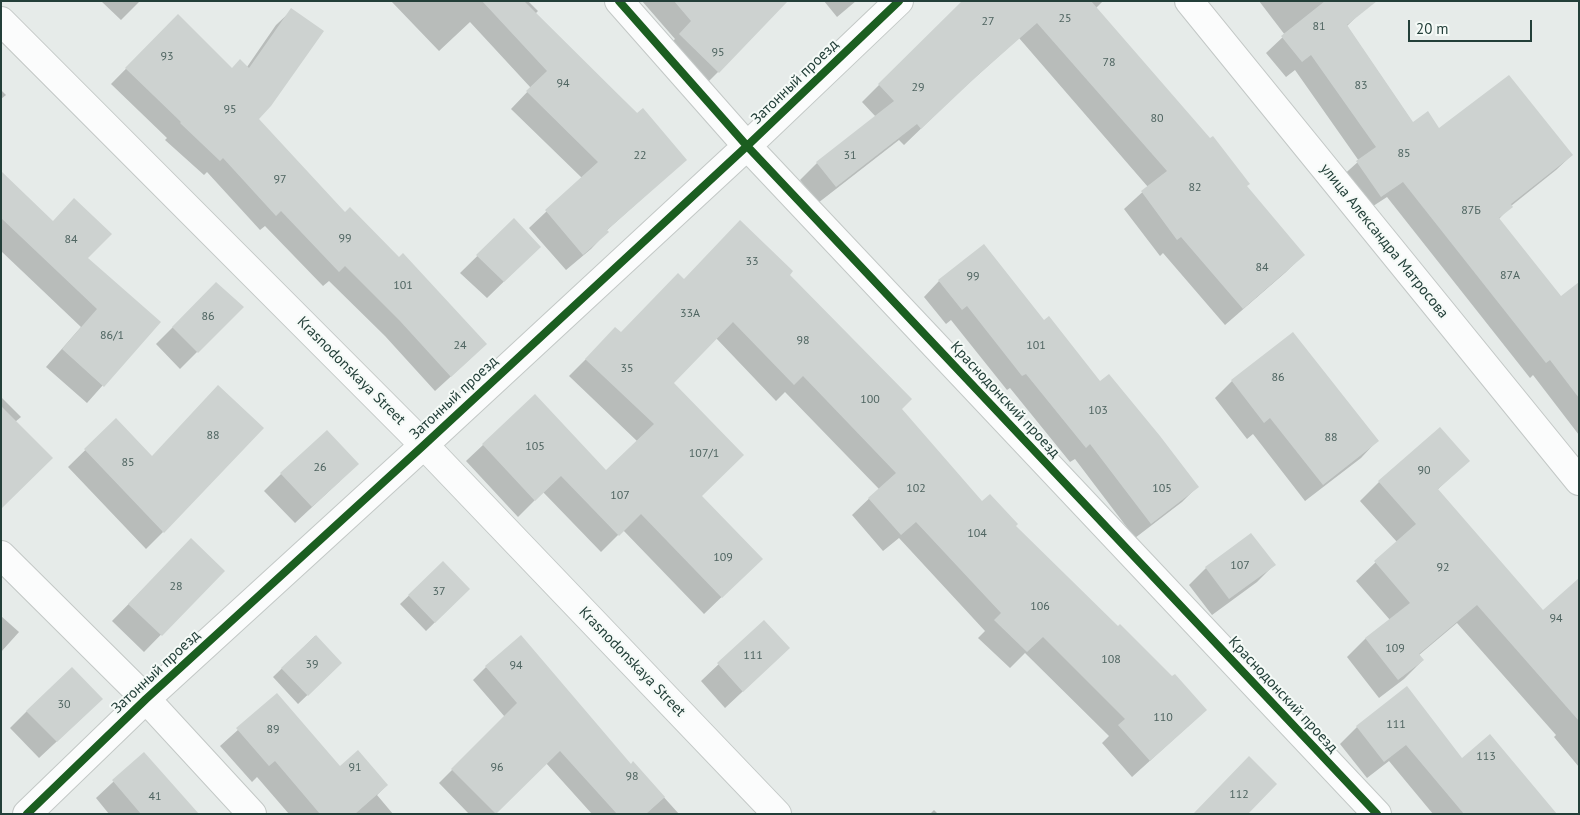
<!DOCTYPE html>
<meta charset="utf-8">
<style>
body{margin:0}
#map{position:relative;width:1580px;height:815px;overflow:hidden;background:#e6ebe9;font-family:"PT Sans",sans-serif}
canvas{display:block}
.frame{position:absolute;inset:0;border:2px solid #233f39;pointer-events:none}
.scale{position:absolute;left:1408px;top:20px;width:124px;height:22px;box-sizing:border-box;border:2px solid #233f39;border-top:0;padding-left:6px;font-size:15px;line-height:18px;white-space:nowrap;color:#233f39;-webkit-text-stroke:4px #f5faf7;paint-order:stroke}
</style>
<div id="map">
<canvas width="1580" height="815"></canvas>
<div class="frame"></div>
<div class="scale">20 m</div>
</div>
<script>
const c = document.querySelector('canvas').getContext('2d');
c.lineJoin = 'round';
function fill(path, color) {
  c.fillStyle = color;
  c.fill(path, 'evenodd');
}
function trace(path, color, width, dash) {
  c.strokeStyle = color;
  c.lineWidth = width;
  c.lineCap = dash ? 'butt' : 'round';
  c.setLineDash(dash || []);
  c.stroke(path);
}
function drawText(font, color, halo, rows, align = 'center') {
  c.font = font + ' "PT Sans",sans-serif';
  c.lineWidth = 4;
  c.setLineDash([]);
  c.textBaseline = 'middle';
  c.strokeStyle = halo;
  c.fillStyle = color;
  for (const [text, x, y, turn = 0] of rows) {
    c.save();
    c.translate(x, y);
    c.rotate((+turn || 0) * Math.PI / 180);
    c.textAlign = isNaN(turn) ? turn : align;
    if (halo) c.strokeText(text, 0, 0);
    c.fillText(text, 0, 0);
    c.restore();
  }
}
const shadow = new Path2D(`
 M101 1H140L121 20Z
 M391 1H528L538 11 535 14 685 160 606 231 607 232 591 249 566 270 529 228 582 178 511 109 531 88 470 22 439 51Z
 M642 1H762L718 72 701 89 663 51 675 39Z
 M824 1H856L837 17Z
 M963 1H1103L1096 8 1303 255 1286 272 1225 325 1163 253 1160 256 1124 209 1148 187 1019 38 958 93 904 145 899 140 818 203 800 180 817 163 876 117 862 102Z
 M1259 1H1343L1356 17 1347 26 1413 123 1439 130 1572 155 1556 170 1511 206 1498 220 1561 298 1579 285V435L1533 375 1530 378 1387 197 1364 212 1340 178 1359 161 1295 70 1286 77 1266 53 1285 35Z
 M292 10 257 119 470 359 435 391 385 336 329 281 323 286 265 226 260 230 207 172 204 175 165 140 167 138 111 84 178 16 232 69 247 67 276 25Z
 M1 90 6 95 1 99Z
 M1 173 53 222 87 258 159 322 87 403 46 367 81 327 1 251Z
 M514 220 523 263 487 298 460 273Z
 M789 275 900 410 982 503 1014 526 1118 628 1206 710 1132 777 1102 743 1109 736 1025 653 1010 668 978 638 985 631 899 538 883 551 852 515 879 489 785 392 776 401 716 338 672 383 700 496 761 559 704 614 623 530 601 552 543 492 518 517 466 461 535 396 606 472 637 441 569 376 599 346 621 334 684 280Z
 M939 281 1044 321 1197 487 1182 502 1135 538 1075 459 1070 462 1010 388 1007 390 951 320 946 324 924 297Z
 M216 284 242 307 180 369 156 344Z
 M1293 334 1377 441 1361 458 1305 501 1253 434 1247 439 1215 398 1232 381Z
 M1 397 21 417 15 422 1 507Z
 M116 420 163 532 146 549 68 467Z
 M1468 461 1437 490 1543 612 1579 599V767L1554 737 1556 735 1457 623 1419 655 1423 660 1404 679 1379 698 1347 657 1366 638 1390 620 1356 581 1397 542 1360 501 1379 482Z
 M281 474 340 481 295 523 264 491Z
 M191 540 223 571 144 652 112 621Z
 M443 563 469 589 426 631 400 604Z
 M1274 565 1257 582 1212 615 1189 585 1206 568Z
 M1 616 19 632 1 652Z
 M764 621 789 648 725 708 701 681Z
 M315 636 341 663 298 704 273 677Z
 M486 667 630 765 633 763 679 814H592L546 763 495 814H469L439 783 505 717 473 680Z
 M1407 688 1462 760 1539 814H1433L1389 761 1367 778 1340 744 1357 727Z
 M277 695 340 768 387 785 377 795 393 814H289L257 777 252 782 220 746Z
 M27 711 84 716 39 758 10 728Z
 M144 753 198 814H109L96 798Z
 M934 810 938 814H930Z`);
const building = new Path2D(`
 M482 1H524L637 113 643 108 687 160 607 230 609 232 583 255 545 210 598 162 526 91 547 71Z
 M674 1H788L719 73 679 34 691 21Z
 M962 1H1091L1210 138 1213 136 1250 184 1247 186 1305 255 1243 309 1181 237 1177 240 1141 191 1167 171 1037 23 977 76 921 129 917 124 836 187 816 162 894 101 878 84Z
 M1325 1H1377L1347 25 1413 122 1428 111 1439 128 1509 75 1573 155 1511 204 1513 207 1499 218 1561 296 1579 282V398L1550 360 1546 363 1403 182 1381 197 1356 161 1376 147 1311 55 1302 62 1281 36Z
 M291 8 324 31 271 106 259 119 345 212 350 207 399 257 403 253 487 344 451 377 400 321 345 266 339 272 281 211 276 216 223 158 220 161 180 123 181 122 125 68 178 14 232 68 240 59 249 68Z
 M1 171 53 221 74 198 112 234 88 258 161 322 104 387 62 349 97 309 1 218Z
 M514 218 541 247 504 282 476 255Z
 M740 220 793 271 790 275 912 399 902 409 982 501 990 494 1018 524 1016 526 1118 626 1120 624 1172 676 1175 674 1207 710 1150 761 1118 725 1125 719 1043 637 1027 652 994 620 1001 613 916 522 901 535 868 498 896 473 803 376 794 385 733 322 674 383 744 455 702 496 763 559 722 598 641 514 619 536 561 476 535 501 482 444 535 394 606 470 654 424 585 359 615 327 621 332 678 273 684 279Z
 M984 244 1044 320 1049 316 1100 381 1109 374 1160 436 1199 487 1151 524 1090 444 1086 448 1026 374 1022 376 967 306 962 310 938 280Z
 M216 282 244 307 198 353 172 327Z
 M1293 332 1379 441 1323 485 1270 418 1264 423 1231 380Z
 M218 385 264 428 164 533 84 449 116 418 152 456Z
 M1 406 53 458 1 509Z
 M1440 427 1470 461 1438 489 1543 610 1579 578V721L1477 605 1419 654 1424 660 1398 680 1365 638 1410 603 1374 561 1416 524 1378 481Z
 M327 430 359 464 312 507 280 473Z
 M1251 533 1276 565 1229 599 1205 567Z
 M191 538 225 571 162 636 128 604Z
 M443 561 470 589 435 623 408 595Z
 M764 620 790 648 743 692 717 663Z
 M316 635 342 663 308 696 281 668Z
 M521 635 631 764 633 761 665 797 646 814H617L560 751 496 814 451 769 517 703 485 666Z
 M72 667 103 699 57 742 26 711Z
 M1407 686 1462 758 1490 734 1557 814H1464L1406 745 1384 762 1356 726Z
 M277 693 340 766 358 750 388 785 355 814H320L275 761 269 766 236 728Z
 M144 752 199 814H141L112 780Z
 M1249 756 1277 784 1248 814H1193Z`);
const street = new Path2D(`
 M619 1 747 146 1377 814
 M1189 1 1579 481
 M1 21 424 445 777 814
 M1 555 146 699 252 814
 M27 814 146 699 424 445 747 146 899 1`);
const cycleway = new Path2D(`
 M619 1 747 146 1377 814
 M27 814 146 699 424 445 747 146 899 1`);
const numberNames = [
 ["25",1065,19],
 ["27",988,22],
 ["81",1319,27],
 ["95",718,53],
 ["93",167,57],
 ["78",1109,63],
 ["94",563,84],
 ["83",1361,86],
 ["29",918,88],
 ["95",230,110],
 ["80",1157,119],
 ["85",1404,154],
 ["22",640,156],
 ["31",850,156],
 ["97",280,180],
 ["82",1195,188],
 ["87Б",1471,211],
 ["99",345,239],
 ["84",71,240],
 ["33",752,262],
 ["84",1262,268],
 ["87А",1510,276],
 ["99",973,277],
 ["101",403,286],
 ["33А",690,314],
 ["86",208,317],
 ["86/1",112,336],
 ["98",803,341],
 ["24",460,346],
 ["101",1036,346],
 ["35",627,369],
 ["86",1278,378],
 ["100",870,400],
 ["103",1098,411],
 ["88",213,436],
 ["88",1331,438],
 ["105",535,447],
 ["107/1",704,454],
 ["85",128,463],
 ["26",320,468],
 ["90",1424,471],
 ["102",916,489],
 ["105",1162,489],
 ["107",620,496],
 ["104",977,534],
 ["109",723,558],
 ["107",1240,566],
 ["92",1443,568],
 ["28",176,587],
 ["37",439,592],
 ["106",1040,607],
 ["94",1556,619],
 ["109",1395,649],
 ["111",753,656],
 ["108",1111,660],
 ["39",312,665],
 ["94",516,666],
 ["30",64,705],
 ["110",1163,718],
 ["111",1396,725],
 ["89",273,730],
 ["113",1486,757],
 ["91",355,768],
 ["96",497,768],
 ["98",632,777],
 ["112",1239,795],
 ["41",155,797]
];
const streetNames = [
 ["Затонный проезд",795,82,-44],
 ["улица Александра Матросова",1384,241,51],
 ["Krasnodonskaya Street",351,371,45],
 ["Затонный проезд",454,398,-43],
 ["Краснодонский проезд",1005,400,47],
 ["Krasnodonskaya Street",632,662,46],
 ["Затонный проезд",156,672,-43],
 ["Краснодонский проезд",1283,695,47]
];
fill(shadow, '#0003');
fill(building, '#cdd2d0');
trace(street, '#c3c8c6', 30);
trace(street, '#fbfcfc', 28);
trace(cycleway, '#1b5e20', 8);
drawText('12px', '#4e6460', null, numberNames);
drawText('15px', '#233f39', '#f5faf7', streetNames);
</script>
